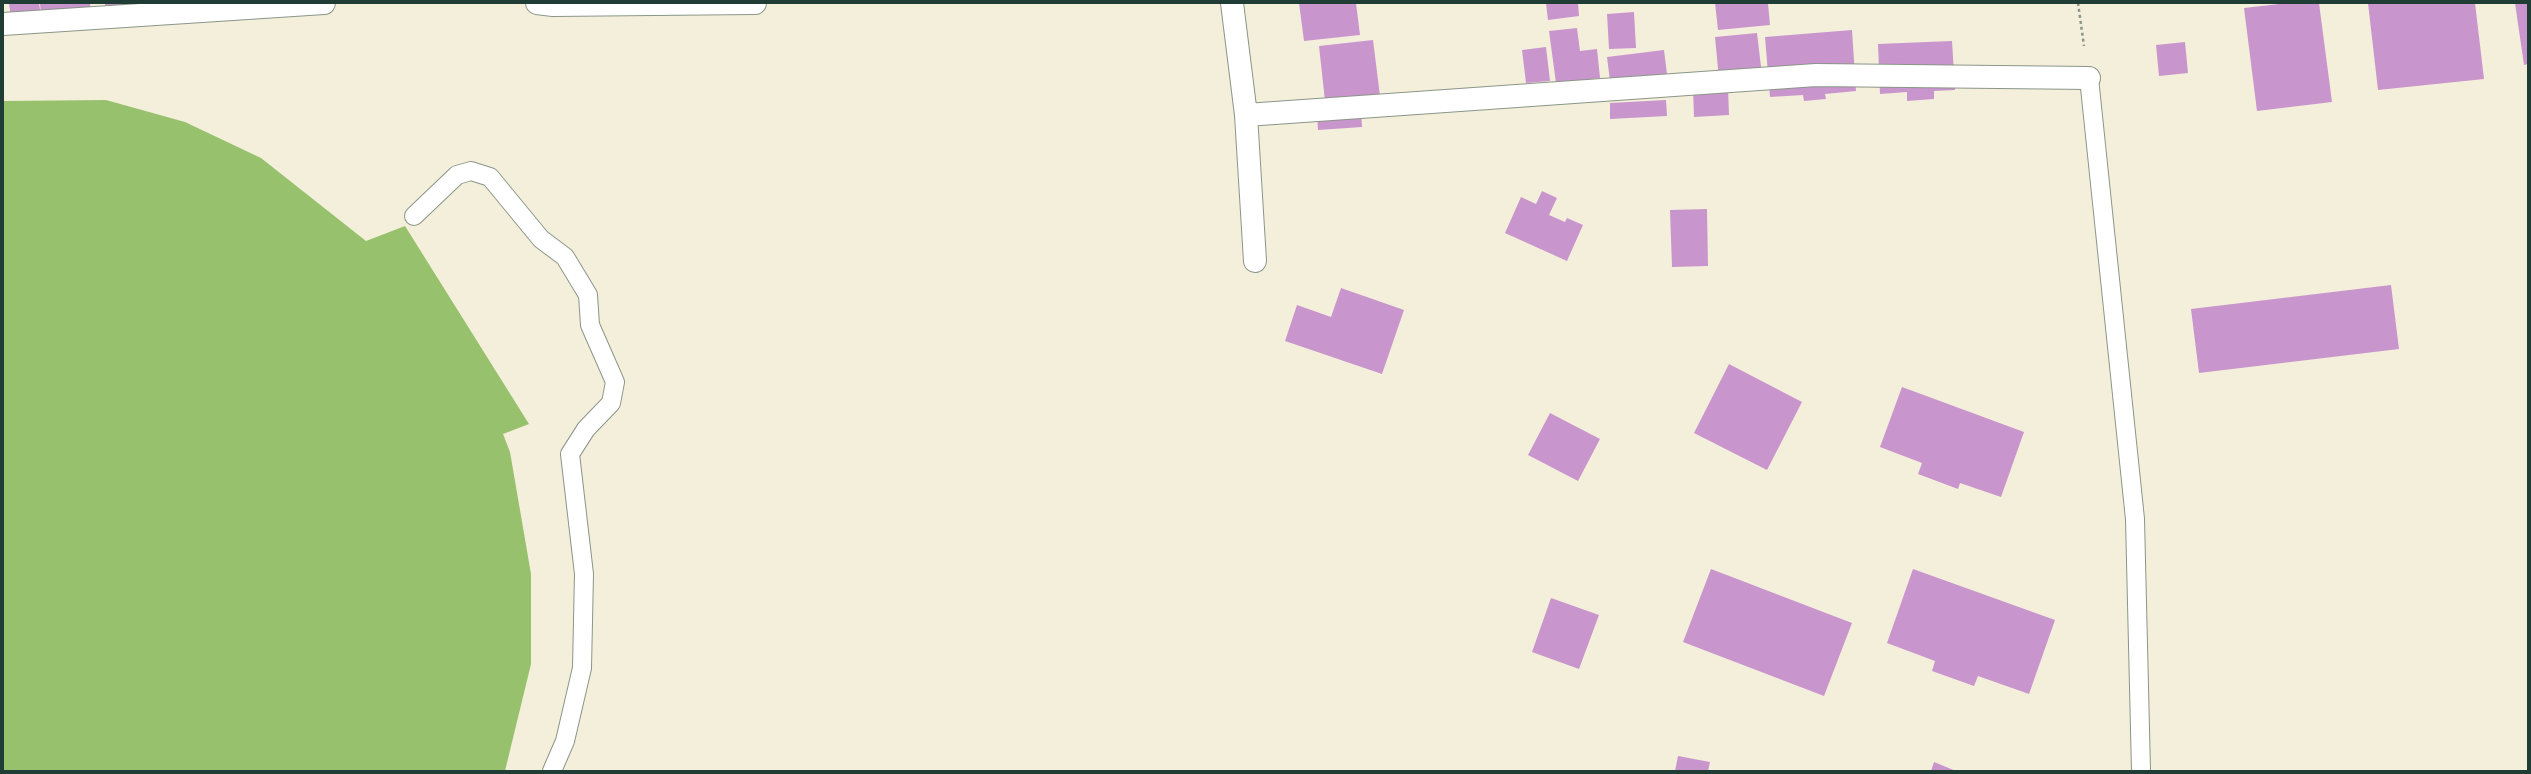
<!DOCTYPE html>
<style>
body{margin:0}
#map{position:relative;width:2531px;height:774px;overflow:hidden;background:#f4efdb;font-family:Pangolin,sans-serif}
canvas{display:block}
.frame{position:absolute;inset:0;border:4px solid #1f3d34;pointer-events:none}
</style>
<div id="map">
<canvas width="2531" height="774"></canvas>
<div class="frame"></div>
</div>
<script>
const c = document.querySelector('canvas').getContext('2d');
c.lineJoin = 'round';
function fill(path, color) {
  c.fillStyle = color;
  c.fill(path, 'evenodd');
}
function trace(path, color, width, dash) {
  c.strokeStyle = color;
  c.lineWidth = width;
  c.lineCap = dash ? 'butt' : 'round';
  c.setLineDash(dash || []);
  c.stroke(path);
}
const green = new Path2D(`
 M106 100 185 122 261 158 366 241 405 226 529 424 503 434 510 452 531 574V664L505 771H3V101Z`);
const building = new Path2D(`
 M9 3H39L41 16 11 19Z
 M40 3H90L91 13 41 15Z
 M105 3H149V5L105 7Z
 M1299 3H1356L1360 35 1304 41Z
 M1546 3H1578L1579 16 1548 20Z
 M1715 3H1768L1770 25 1718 30Z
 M2288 3H2319L2332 102 2257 111 2244 8Z
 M2368 3H2475L2484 79 2378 90Z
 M2515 3H2528V64L2524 65Z
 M1634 12 1636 48 1609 49 1607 14Z
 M1577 28 1580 51 1597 49 1600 78 1556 83 1549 31Z
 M1852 30 1856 91 1825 94 1826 99 1804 101 1803 95 1770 97 1765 37Z
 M1757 33 1762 75 1719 79 1715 37Z
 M1373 40 1381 104 1326 110 1319 46Z
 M1952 41 1955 90 1934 91V99L1907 101V92L1880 94 1878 44Z
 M2185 42 2188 73 2159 76 2156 45Z
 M1546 47 1550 81 1526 83 1522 50Z
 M1664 50 1669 90 1612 97 1607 57Z
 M1728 87 1729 115 1694 117 1693 88Z
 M1666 100 1667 116 1610 119V103Z
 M1361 111 1362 127 1318 130 1317 115Z
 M1542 191 1557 198 1549 215 1565 222 1567 218 1583 225 1567 261 1505 233 1521 197 1536 204Z
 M1707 209 1708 266 1672 267 1670 210Z
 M2391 285 2399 349 2199 373 2191 309Z
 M1341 288 1404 310 1382 374 1285 341 1297 305 1331 317Z
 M1729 364 1802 402 1767 470 1694 433Z
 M1902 387 2024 432 2001 497 1960 483 1958 489 1918 474 1922 463 1880 447Z
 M1550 413 1600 439 1578 481 1528 455Z
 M1711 569 1852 623 1824 696 1683 642Z
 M1913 569 2055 620 2029 694 1978 676 1974 686 1932 671 1935 661 1887 643Z
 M1551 598 1599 615 1579 669 1532 652Z
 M1678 756 1710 762 1708 771H1675Z
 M1934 762 1956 771H1931Z`);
const path = new Path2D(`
 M2078 3 2084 46`);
const service = new Path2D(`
 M2089 78 2135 519 2141 771
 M414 216 457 175 471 171 490 177 541 239 565 257 588 295 590 325 615 382 611 403 586 429 570 454 584 574 582 668 565 741 552 771`);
const minor = new Path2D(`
 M537 3 553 5 755 3
 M1232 3 1246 115
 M3 24 324 3
 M1255 261 1246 115 1816 75 2089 78`);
fill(green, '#98c16e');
fill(building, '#c995cd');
trace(service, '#8a9688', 20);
trace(minor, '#8a9688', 24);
trace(path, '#8a9688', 2.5, [3, 3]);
trace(service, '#fff', 18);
trace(minor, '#fff', 22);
</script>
